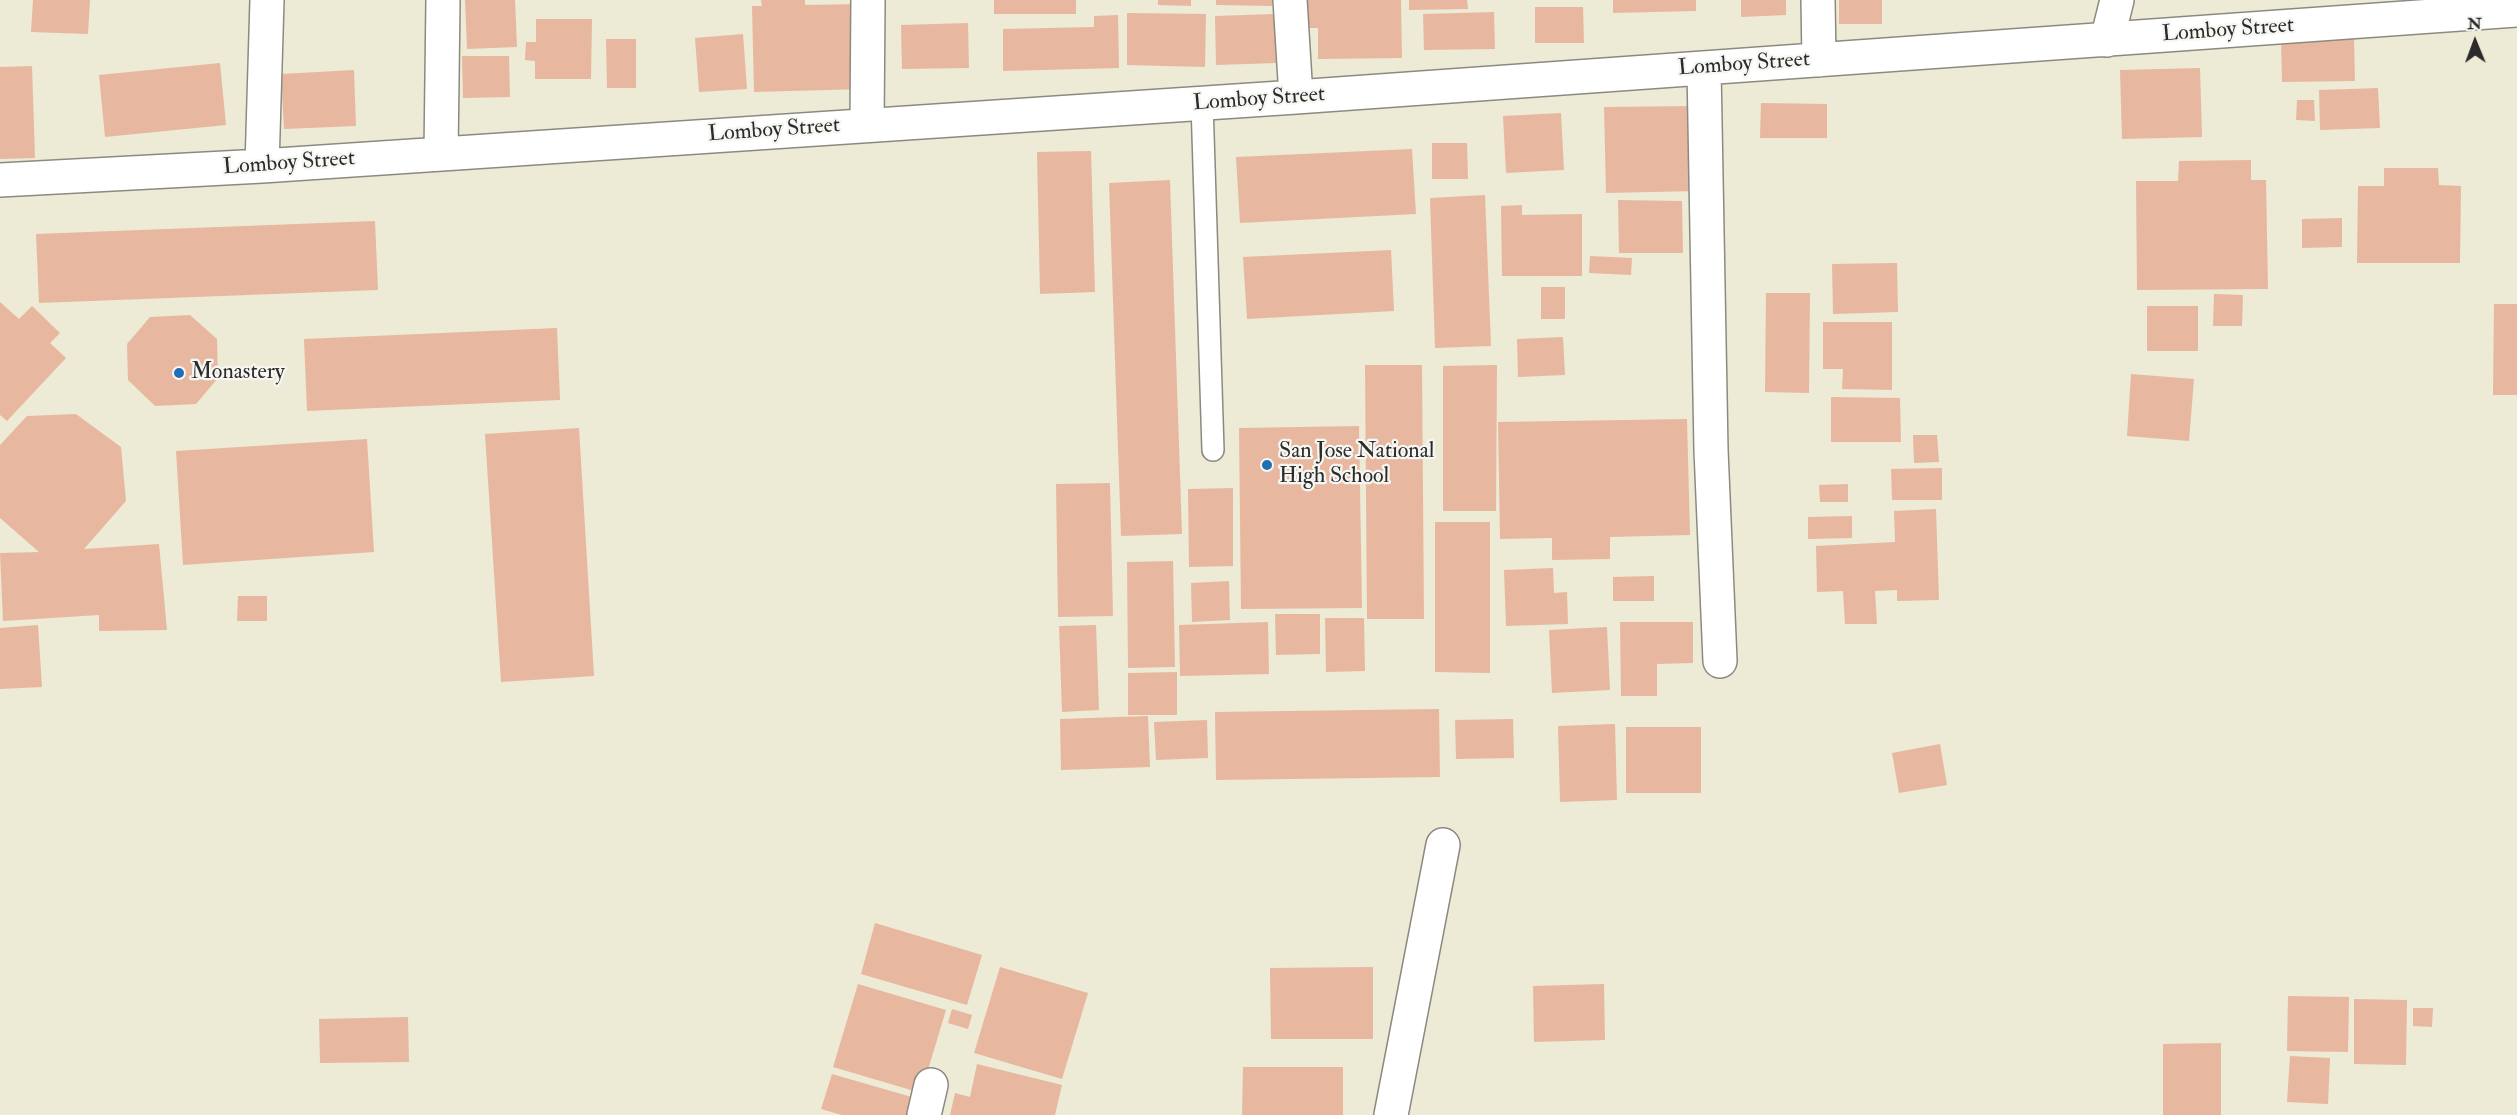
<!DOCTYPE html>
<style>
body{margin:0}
#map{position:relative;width:2517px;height:1115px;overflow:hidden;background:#edead5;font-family:"IM FELL Double Pica",serif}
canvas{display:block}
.north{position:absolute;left:2445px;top:12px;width:60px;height:60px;-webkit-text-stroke:4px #f6f6f2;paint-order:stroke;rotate:359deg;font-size:16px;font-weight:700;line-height:24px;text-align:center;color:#2b2b2b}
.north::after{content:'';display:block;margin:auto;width:21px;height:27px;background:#2b2b2b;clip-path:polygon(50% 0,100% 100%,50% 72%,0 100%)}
</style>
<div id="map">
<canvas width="2517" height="1115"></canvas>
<div class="north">N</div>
</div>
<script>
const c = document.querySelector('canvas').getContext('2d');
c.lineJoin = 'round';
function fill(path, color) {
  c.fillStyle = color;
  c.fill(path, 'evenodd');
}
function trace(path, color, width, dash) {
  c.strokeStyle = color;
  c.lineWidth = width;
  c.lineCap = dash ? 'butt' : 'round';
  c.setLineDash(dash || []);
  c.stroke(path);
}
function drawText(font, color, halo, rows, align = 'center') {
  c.font = font + ' "IM FELL Double Pica",serif';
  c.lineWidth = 4.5;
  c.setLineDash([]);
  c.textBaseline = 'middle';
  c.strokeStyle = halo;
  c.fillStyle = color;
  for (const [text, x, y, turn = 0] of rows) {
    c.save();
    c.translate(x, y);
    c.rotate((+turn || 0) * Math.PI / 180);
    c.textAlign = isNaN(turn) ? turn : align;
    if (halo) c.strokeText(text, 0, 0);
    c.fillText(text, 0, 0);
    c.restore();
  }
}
const building = new Path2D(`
 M33 0H90L88 34 31 32Z
 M465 0H515L517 47 467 49Z
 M761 0H805V5L860 4 862 89 754 92 752 6H762Z
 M994 0H1076V14H994Z
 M1158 0H1191V6L1158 5Z
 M1216 0H1272V6L1216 5Z
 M1304 0H1401L1402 58 1318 59V28H1303Z
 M1409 0H1467L1468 9 1409 10Z
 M1613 0H1696V11L1613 13Z
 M1741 0H1786V15L1741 17Z
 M1839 0H1882V24H1839Z
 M1535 7H1583L1584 43H1535Z
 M1494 12 1495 49 1424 50 1423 14Z
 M1127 13 1206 14 1205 67 1127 65Z
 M1274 14 1276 63 1216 65 1215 16Z
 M1118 15 1119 68 1003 71V29L1094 27V16Z
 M536 19H592L591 79H535V61L525 60 526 42H536Z
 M968 23 969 68 902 69 901 25Z
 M743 34 747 89 699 92 695 38Z
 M2354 38 2355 81 2282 82 2281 39Z
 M606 39H636V88H607Z
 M462 56H509L510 97 463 98Z
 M220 63 226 125 105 137 99 75Z
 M32 66 35 158 0 159V67Z
 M2200 68 2202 137 2122 139 2120 70Z
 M354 70 356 126 284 129 281 74Z
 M2378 88 2380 128 2320 130 2319 90Z
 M2297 100H2314L2315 121 2296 120Z
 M1761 103 1827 104V138H1760Z
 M1696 106 1698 191 1606 193 1604 107Z
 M1561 113 1564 170 1506 173 1503 116Z
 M1432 143H1467L1468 179H1432Z
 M1412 149 1416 214 1240 223 1236 157Z
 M1091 151 1095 292 1040 294 1037 152Z
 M2251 160V180H2266L2268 289 2137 290 2136 181H2178L2179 161Z
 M2384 168H2438L2439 185 2461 186 2460 263H2357L2358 186H2384Z
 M1170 180 1182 534 1121 536 1109 183Z
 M1485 195 1491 346 1435 348 1430 198Z
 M1618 200 1682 201 1683 253H1619Z
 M1522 205V215L1582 214V276H1502L1501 206Z
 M2342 218V247L2302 248V219Z
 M375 221 378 290 39 303 36 234Z
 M1391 250 1394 311 1247 319 1243 257Z
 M1590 256 1632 258 1631 275 1589 273Z
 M1897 263 1898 312 1833 314 1832 264Z
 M1541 287H1565V319H1541Z
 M1766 293H1810L1809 393 1765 392Z
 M2214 294 2243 295 2242 326H2213Z
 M0 302 19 319 32 306 60 333 50 343 66 358 7 421 0 415Z
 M2494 304H2517V395H2493Z
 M2147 306H2198V351H2147Z
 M190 315 217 339 218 378 196 404 155 406 128 380 127 344 150 317Z
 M1823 322H1892V390L1842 389 1843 369H1823Z
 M557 328 560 400 307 411 304 339Z
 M1563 337 1565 375 1518 377 1517 339Z
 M1365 365H1422L1424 619H1367Z
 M1497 365 1496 511H1443V366Z
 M2131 374 2194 379 2189 441 2127 436Z
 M1831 397 1900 398 1901 442H1831Z
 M76 414 121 447 126 501 84 549 159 544 167 630 99 631V615L3 621 0 553 39 552 0 518V445L27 416Z
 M1687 419 1690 535 1610 537V559L1552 560V538L1500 539 1498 422Z
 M1359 426 1362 608 1241 609 1239 428Z
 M579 428 594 676 501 682 485 434Z
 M1913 435H1937L1939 462 1914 463Z
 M367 439 374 552 183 565 176 451Z
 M1942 468V500H1892L1891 469Z
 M1110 483 1113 616 1058 617 1056 484Z
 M1848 484V502H1820L1819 485Z
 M1233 488V566L1189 567 1188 489Z
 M1936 509 1939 600 1897 601V590L1875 591 1877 624H1845L1843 591 1817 592 1816 546 1895 542 1894 511Z
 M1852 516V538L1808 539V517Z
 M1435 522H1490V673L1435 672Z
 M1173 561 1175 667 1128 668 1127 562Z
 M1553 568 1554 593 1567 592 1568 624 1506 626 1504 570Z
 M1654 576V601H1613V577Z
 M1229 581 1230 620 1192 622 1191 583Z
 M238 596H267V621H237Z
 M1275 614H1320V654L1276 655Z
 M1325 618H1364L1365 671 1326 672Z
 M1268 622 1269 674 1180 676 1179 625Z
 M1620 622H1693V663L1657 664V696H1621Z
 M38 625 42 687 0 689V628Z
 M1096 625 1099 710 1062 712 1059 626Z
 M1607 627 1610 690 1552 693 1549 630Z
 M1177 672V715H1128V673Z
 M1439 709 1440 777 1216 780 1215 712Z
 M1148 716 1150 767 1061 770 1060 719Z
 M1513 719 1514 758 1456 759 1455 720Z
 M1207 720 1208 758 1156 760 1154 722Z
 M1615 724 1617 800 1560 802 1558 726Z
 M1626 727H1701V793H1626Z
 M1940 744 1947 785 1899 793 1892 753Z
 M875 923 982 955 967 1005 861 974Z
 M1000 967 1088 993 1062 1079 974 1053Z
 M1373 967V1039H1271L1270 968Z
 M858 984 946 1010 921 1093 833 1067Z
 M1604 984 1605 1040 1534 1042 1533 986Z
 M2288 996 2349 997 2348 1052 2287 1051Z
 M2354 999 2407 1000 2406 1065 2354 1064Z
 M2413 1008H2433L2432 1027 2413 1026Z
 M952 1009 972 1015 968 1029 948 1023Z
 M408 1017 409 1062 320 1063 319 1019Z
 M2221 1043V1115H2163V1044Z
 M2290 1056 2330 1058 2328 1104 2287 1102Z
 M977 1064 1062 1085 1055 1115H950L955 1093 970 1097Z
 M1243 1067H1343V1115H1242Z
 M832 1074 915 1098 910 1115H842L821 1109Z`);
const service = new Path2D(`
 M1202 103 1213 450`);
const minor = new Path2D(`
 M1290 0 1296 97
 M1818 0 1819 60
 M2107 40 2117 0
 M1704 68 1711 450 1720 661
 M867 125 868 0
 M441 154 443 0
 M262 166 267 0
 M0 180 262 166 1296 97 2517 10
 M924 1115 931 1085
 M1391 1115 1443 845`);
const markers = [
 [179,373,6,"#1f6fb2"],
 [1267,465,6,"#1f6fb2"]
];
const streetNames = [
 ["Lomboy Street",2228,31,-4],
 ["Lomboy Street",1744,65,-4],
 ["Lomboy Street",1259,100,-4],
 ["Lomboy Street",774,131,-4],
 ["Lomboy Street",289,164,-4]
];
const poiNames = [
 ["Monastery",191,373],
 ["San Jose National",1279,452],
 ["High School",1279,477]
];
fill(building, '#e7b89f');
trace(service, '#8c8a80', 24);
trace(minor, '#8c8a80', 36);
trace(service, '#fff', 21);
trace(minor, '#fff', 33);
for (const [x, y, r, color] of markers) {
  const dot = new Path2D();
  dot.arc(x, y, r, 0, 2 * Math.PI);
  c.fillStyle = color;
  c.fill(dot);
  trace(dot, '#f6f6f2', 2);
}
drawText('22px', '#2b2b2b', '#f6f6f2', streetNames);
drawText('22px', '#2b2b2b', '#f6f6f2', poiNames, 'left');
</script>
